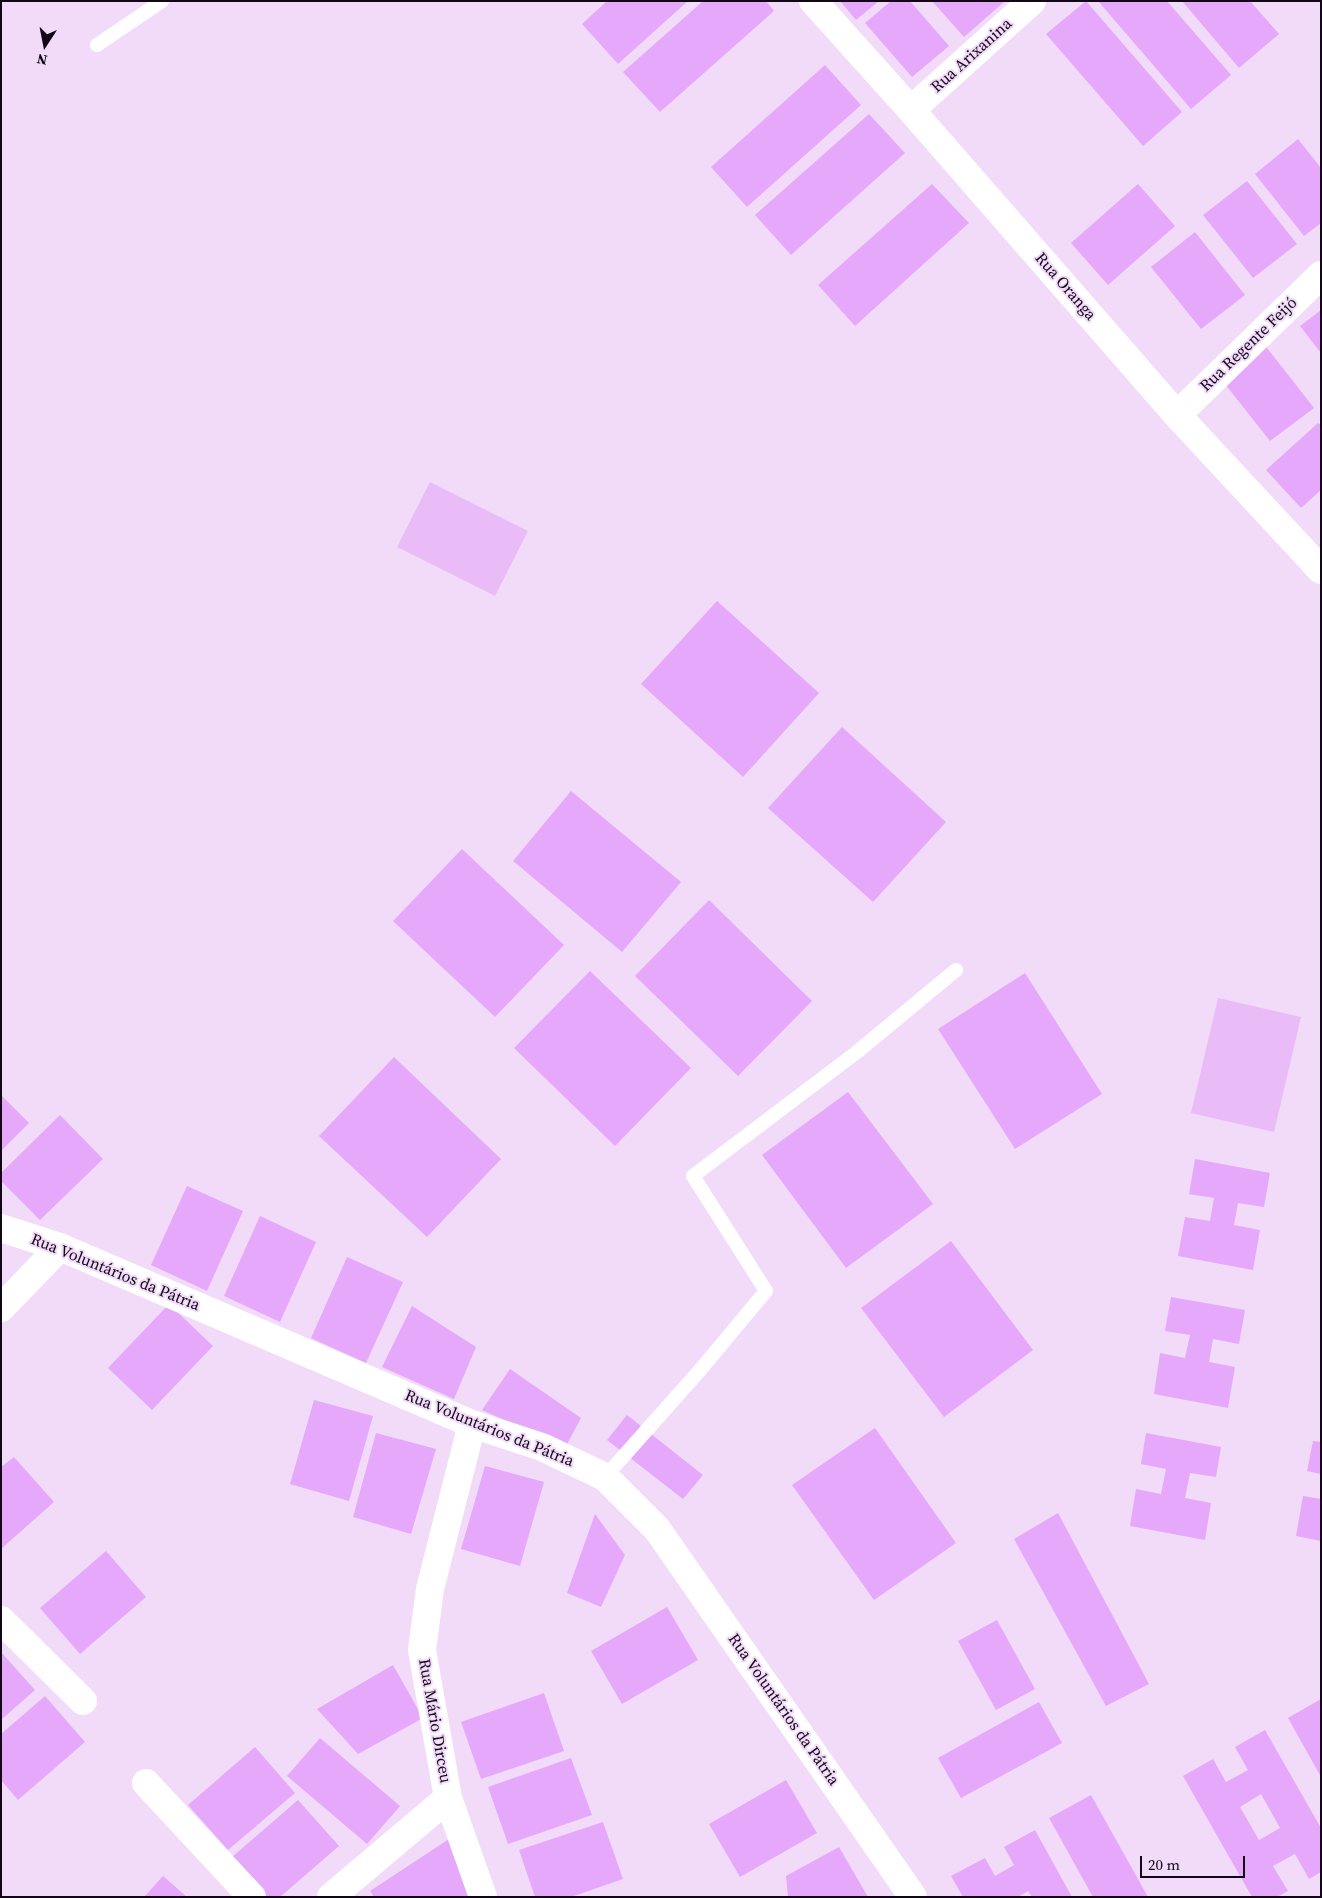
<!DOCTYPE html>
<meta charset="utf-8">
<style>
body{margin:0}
#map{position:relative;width:1322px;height:1898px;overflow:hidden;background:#f1dbf9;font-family:"Source Serif 4",serif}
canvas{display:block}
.frame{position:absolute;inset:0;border:2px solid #130717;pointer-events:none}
.north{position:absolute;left:20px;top:20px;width:50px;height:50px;-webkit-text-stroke:4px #f1dbf9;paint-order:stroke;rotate:191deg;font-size:14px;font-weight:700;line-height:20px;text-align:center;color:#130717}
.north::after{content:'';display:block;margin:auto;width:18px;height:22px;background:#130717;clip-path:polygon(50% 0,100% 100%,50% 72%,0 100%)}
.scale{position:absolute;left:1140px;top:1856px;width:105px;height:22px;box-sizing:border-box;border:2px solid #130717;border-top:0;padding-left:6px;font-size:15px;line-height:18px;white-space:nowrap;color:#130717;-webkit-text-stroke:4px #f1dbf9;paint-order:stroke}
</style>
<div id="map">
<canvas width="1322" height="1898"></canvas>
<div class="frame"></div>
<div class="north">N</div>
<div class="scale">20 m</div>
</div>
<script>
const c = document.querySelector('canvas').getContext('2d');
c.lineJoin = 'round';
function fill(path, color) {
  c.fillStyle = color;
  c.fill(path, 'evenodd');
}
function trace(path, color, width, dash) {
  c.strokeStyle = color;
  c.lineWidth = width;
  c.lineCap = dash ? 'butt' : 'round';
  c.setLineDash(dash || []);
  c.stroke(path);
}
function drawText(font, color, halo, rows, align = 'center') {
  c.font = font + ' "Source Serif 4",serif';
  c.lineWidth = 4;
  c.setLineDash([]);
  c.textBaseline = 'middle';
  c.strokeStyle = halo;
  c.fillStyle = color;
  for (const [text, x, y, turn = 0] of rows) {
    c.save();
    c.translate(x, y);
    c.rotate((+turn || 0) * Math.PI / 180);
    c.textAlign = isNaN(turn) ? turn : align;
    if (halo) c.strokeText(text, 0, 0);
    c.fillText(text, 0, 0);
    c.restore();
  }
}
const green = new Path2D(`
 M430 482 528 531 495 596 397 547Z
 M1218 998 1301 1017 1274 1132 1191 1113Z`);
const building = new Path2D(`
 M607 1H688L618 64 582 24Z
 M703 1H766L774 11 660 112 623 72Z
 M840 1H879L856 20Z
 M891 1H910L949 46 912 77 865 23Z
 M932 1H1003L1004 2 964 37Z
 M1086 1 1182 112 1143 146 1046 34Z
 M1098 1H1167L1231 75 1191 109Z
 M1182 1H1250L1279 34 1239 68Z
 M825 65 861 105 747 207 711 167Z
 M869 114 905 153 791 255 755 215Z
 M1298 139 1321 168V223L1304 236 1255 174Z
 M1247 181 1297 244 1253 278 1203 215Z
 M932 184 969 223 855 326 818 285Z
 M1138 184 1175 226 1108 285 1071 243Z
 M1195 232 1245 295 1201 329 1151 267Z
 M1321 310V353L1300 326Z
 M1264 344 1314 408 1270 441 1221 379Z
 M1318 423 1321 425V490L1301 508 1266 470Z
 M717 601 819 693 743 777 641 684Z
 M842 727 946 822 873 902 768 808Z
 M571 791 681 882 622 952 513 861Z
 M462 849 564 945 495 1017 393 921Z
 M709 900 812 1001 738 1076 635 976Z
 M590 971 691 1068 615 1146 514 1048Z
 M1025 973 1102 1094 1015 1149 938 1029Z
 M394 1057 501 1159 427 1237 319 1136Z
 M848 1092 933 1204 846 1268 762 1155Z
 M1 1095 29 1123 1 1151Z
 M60 1115 103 1159 40 1220 1 1181V1173Z
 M1195 1159 1270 1173 1264 1207 1238 1203 1234 1225 1260 1230 1253 1270 1178 1256 1185 1217 1210 1221 1214 1198 1189 1194Z
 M187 1186 243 1211 207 1291 151 1265Z
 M260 1216 316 1242 280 1322 224 1296Z
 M951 1241 1033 1350 944 1417 861 1308Z
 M347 1257 403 1282 366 1363 311 1338Z
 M1171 1297 1245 1310 1239 1344 1213 1339 1209 1362 1235 1367 1228 1408 1154 1394 1160 1353 1185 1358 1190 1335 1165 1331Z
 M169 1304 213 1346 152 1410 108 1368Z
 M412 1306 476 1347 454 1399 382 1367Z
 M510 1369 581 1418 565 1448 482 1410Z
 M314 1400 373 1416 349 1501 290 1484Z
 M627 1415 703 1475 683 1499 607 1440Z
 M875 1428 956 1543 874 1600 792 1485Z
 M376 1433 436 1449 411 1534 353 1517Z
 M1146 1433 1221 1447 1216 1477 1190 1473 1185 1498 1211 1503 1205 1540 1130 1526 1136 1489 1161 1494 1166 1469 1141 1464Z
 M1313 1441 1321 1442V1474L1307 1471Z
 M14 1457 54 1502 1 1549V1467Z
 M485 1466 544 1482 520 1566 461 1549Z
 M1303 1496 1321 1499V1541L1296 1536Z
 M1058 1513 1149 1684 1106 1706 1014 1539Z
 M595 1514 625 1555 601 1607 567 1593Z
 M106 1551 146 1597 80 1654 40 1608Z
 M667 1607 698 1660 622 1704 591 1651Z
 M997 1620 1035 1689 996 1710 958 1641Z
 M1 1652 35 1690 1 1720Z
 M393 1665 423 1718 358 1754 317 1709Z
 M544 1693 564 1751 481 1779 461 1722Z
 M45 1696 85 1742 18 1800 1 1780V1734Z
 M1321 1699V1777L1288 1718Z
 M1039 1702 1062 1743 961 1798 938 1758Z
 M1265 1730 1321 1828V1872L1309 1879 1295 1854 1273 1866 1288 1891 1277 1897H1252L1183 1776 1213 1759 1226 1782 1248 1770 1235 1747ZM1261 1794 1280 1828 1259 1840 1240 1807Z
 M320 1738 400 1806 367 1844 287 1776Z
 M255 1747 295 1793 228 1850 188 1805Z
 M571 1758 592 1815 508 1844 488 1787Z
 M786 1780 817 1833 740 1877 709 1824Z
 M1091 1795 1148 1897H1093L1049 1818Z
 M298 1800 339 1846 280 1897H267L232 1857Z
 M603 1822 623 1879 571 1897H535L519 1850Z
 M1035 1830 1072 1897H1032L1028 1891 1018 1897H963L951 1876 985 1858 995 1876 1014 1865 1004 1847Z
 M449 1839 470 1894 465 1897H374L370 1891Z
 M839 1847 868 1897H788L786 1876Z
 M163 1876 187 1897H144Z`);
const lane = new Path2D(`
 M97 45 162 1
 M605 1477 701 1369 766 1291 693 1176 857 1052 956 970`);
const street = new Path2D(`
 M813 1 911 110 1177 415 1321 570
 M911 110 1032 1
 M1177 415 1321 275
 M1 1228 60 1247 472 1424 542 1447 605 1477 657 1529 913 1897
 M1 1308 60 1247
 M472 1424 430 1589 422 1650 448 1798 483 1897
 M1 1620 83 1701
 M146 1783 252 1897
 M331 1897 448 1798`);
const streetNames = [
 ["Rua Arixanina",972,56,-42],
 ["Rua Oranga",1065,287,49],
 ["Rua Regente Feijó",1249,345,-44],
 ["Rua Voluntários da Pátria",115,1273,22],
 ["Rua Voluntários da Pátria",489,1429,22],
 ["Rua Voluntários da Pátria",783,1710,55],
 ["Rua Mário Dirceu",434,1721,80]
];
fill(green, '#e9bcf8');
fill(building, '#e6a8fb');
trace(lane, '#fff', 14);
trace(street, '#fff', 28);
drawText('16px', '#130717', '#f1dbf9', streetNames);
</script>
